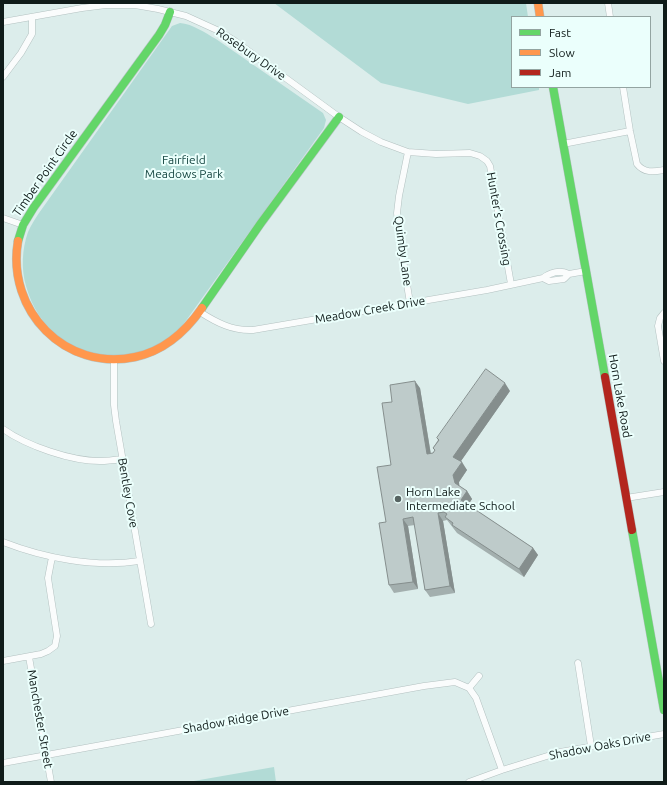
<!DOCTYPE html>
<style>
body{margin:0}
#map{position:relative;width:667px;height:785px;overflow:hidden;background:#dcedeb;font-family:Ubuntu,sans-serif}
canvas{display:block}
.frame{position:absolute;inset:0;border:4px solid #0f1b19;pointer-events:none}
.legend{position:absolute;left:511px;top:16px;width:140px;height:72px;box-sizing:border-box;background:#ebfffc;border:1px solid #93a4a1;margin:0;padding:5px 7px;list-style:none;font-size:12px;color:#0f1b19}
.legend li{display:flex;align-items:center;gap:8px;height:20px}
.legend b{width:20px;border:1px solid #93a4a1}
</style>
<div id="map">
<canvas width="667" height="785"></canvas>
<div class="frame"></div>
<ul class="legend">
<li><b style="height:5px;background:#63d668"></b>Fast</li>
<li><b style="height:5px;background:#ff974d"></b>Slow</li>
<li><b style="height:5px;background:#b3261e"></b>Jam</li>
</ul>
</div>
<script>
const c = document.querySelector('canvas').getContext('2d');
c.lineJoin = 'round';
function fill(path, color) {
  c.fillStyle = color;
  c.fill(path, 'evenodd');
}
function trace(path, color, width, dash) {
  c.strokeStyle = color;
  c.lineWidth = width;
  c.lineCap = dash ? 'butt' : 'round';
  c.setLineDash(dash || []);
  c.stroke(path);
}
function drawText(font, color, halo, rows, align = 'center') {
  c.font = font + ' Ubuntu,sans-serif';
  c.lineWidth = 4;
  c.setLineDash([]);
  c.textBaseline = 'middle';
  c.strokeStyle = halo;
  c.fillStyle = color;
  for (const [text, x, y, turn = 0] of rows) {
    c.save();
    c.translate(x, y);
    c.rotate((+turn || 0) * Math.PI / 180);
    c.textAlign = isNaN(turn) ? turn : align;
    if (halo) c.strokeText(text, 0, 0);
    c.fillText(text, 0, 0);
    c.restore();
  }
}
const green = new Path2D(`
 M274 3H526L528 17H512V87H539V90L468 104 381 83Z
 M180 23C193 24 205 33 216 39L323 113 326 120 324 128 180 329C127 380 45 356 26 286 21 269 22 249 28 232 31 225 35 219 39 213L172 26Z
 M274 767 276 782H188Z`);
const street = new Path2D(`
 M608 3 610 17
 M3 22 82 8 106 5H135L158 9 186 16 219 31 235 41 339 117 362 132 381 142 408 152 436 154 470 153 480 156 487 161 490 166 511 284
 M3 77 21 53 32 34V17
 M623 87 630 131 637 164C644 173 653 172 664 170
 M563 144 630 131
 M408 152 399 196 397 213 399 235 410 303
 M3 218 23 225
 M543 278C551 272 560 270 569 274
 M200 312C217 323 233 331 253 330L487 290 543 278 549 281 564 279 569 274 586 271
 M664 313 660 318 658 326 664 361
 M114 361V405L116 421 151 624
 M3 429C27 446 71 461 100 461 107 461 115 460 122 459
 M626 498 664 492
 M3 542C44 558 95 568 139 561
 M29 657 51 782
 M3 661 41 654 48 651 55 646 57 636 48 578 52 557
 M578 663 591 746
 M469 688 476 698 502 770
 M3 763 424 686 455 682 469 688 479 676
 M469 782 502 770 560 752 664 734`);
const fast = new Path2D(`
 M553 87 605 377
 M18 241 23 225 34 207 159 35 165 25 170 12
 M202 308 261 223 339 117
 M632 530 664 710`);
const slow = new Path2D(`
 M538 3 540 17
 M18 241C6 311 66 372 135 357 164 351 186 331 202 308`);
const jam = new Path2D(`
 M605 377 632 530`);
const wall = new Path2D(`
 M420 388 431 454 433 453 435 451 433 448 438 440 437 438 510 391 460 462 467 470 459 482V486L467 491 472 499 468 505 533 548 538 555 524 577 457 533 447 520 443 521 455 593 430 597 425 590 415 525 408 526 418 589 394 593 389 585 386 522 391 465 392 402Z`);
const shadedWall = new Path2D(`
 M415 381 420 388 432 462 427 454Z
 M505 383 510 391 459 464 453 457Z
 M462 462 467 470 459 482 460 491 455 483 453 475Z
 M467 491 472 499 466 508 461 500Z
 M438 513 443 521 455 593 450 586Z
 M403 519 408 526 418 589 413 582Z
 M533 548 538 555 524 577 519 569Z`);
const building = new Path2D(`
 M486 369 505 383 453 457 462 462 453 475 455 483 467 491 461 500 533 548 519 569 452 525 453 523 445 517 447 514 444 512 438 513 450 586 425 590 413 517 403 519 413 582 389 585 379 523 386 522 377 467 391 465 382 403 392 402 390 385 415 381 427 454 433 453 435 450 433 448 439 440 437 438Z`);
const markers = [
 [398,499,4,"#576462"]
];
const streetNames = [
 ["Rosebury Drive",251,54,35],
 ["Timber Point Circle",45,173,-55],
 ["Hunter's Crossing",499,219,80],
 ["Quimby Lane",403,251,82],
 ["Meadow Creek Drive",370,310,-10],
 ["Horn Lake Road",620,396,80],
 ["Bentley Cove",128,493,80],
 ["Manchester Street",40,719,80],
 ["Shadow Ridge Drive",236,720,-10],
 ["Shadow Oaks Drive",600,746,-11]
];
const parkNames = [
 ["Fairfield",184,160],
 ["Meadows Park",184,174]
];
const poiNames = [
 ["Horn Lake",406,492],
 ["Intermediate School",406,506]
];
fill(green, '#b2dbd6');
trace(street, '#b3c1c0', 7);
trace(fast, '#b3c1c0', 9);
trace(slow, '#b3c1c0', 9);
trace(jam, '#b3c1c0', 9);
trace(street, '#fafcfc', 6);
trace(fast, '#63d668', 8);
trace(slow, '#ff974d', 8);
trace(jam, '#b3261e', 8);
fill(wall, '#a3afae');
fill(shadedWall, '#858e8d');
fill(building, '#becbca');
trace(building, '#858e8d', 1);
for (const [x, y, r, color] of markers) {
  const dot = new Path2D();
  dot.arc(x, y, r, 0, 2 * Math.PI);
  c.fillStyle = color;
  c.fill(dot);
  trace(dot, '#ebfffc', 1.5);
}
drawText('12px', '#0f1b19', '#ebfffc', streetNames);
drawText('12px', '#164742', '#ebfffc', parkNames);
drawText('12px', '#0f1b19', '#ebfffc', poiNames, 'left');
</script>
